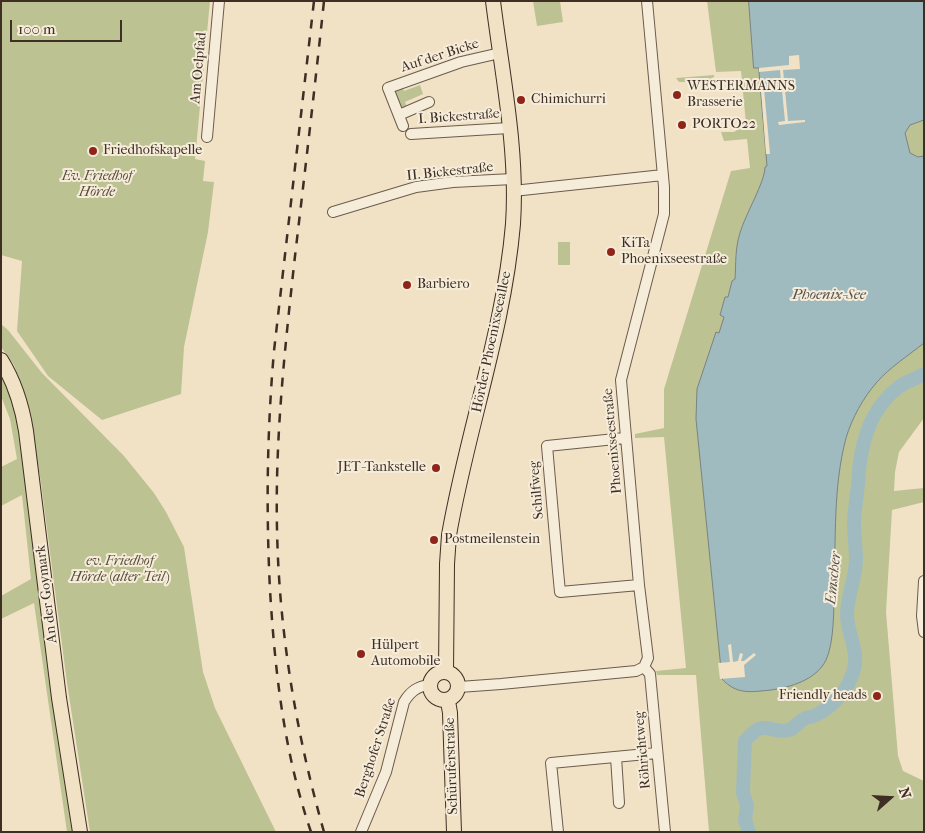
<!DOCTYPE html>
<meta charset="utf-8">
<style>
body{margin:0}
#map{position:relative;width:925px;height:833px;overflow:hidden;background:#f1e2c6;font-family:"IM FELL French Canon",serif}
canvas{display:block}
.frame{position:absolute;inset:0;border:2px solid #3e2e24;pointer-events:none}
.north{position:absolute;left:865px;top:773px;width:50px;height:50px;-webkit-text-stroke:4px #f6ecda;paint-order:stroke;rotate:71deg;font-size:14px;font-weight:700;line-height:20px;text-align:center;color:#3e2e24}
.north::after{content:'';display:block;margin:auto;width:18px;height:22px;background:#3e2e24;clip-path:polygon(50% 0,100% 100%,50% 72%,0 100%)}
.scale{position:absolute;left:10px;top:20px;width:112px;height:22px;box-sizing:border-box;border:2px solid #3e2e24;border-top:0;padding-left:6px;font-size:15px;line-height:18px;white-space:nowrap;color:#3e2e24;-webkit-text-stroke:4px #f6ecda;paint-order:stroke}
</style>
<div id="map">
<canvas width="925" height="833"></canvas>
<div class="frame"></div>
<div class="north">N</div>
<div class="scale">100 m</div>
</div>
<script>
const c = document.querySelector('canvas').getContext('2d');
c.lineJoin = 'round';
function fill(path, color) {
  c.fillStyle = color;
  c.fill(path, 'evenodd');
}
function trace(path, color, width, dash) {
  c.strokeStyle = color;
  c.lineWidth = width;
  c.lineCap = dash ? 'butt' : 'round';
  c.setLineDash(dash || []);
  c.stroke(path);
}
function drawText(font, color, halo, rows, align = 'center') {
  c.font = font + ' "IM FELL French Canon",serif';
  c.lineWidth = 4;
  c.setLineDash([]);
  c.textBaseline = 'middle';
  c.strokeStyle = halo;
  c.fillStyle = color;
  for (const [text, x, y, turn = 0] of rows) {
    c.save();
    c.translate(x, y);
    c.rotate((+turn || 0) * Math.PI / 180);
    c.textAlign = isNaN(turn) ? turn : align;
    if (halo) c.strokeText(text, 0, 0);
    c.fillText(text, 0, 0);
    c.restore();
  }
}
const green = new Path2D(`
 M1 1H210L195 159 205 161 203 181 214 182 208 232 184 347 181 394 102 420 48 376 17 331 22 261 1 255Z
 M533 1H560L563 22 537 26Z
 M707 1H924V418L899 452 895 472 894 491 924 488V502L892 510 886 612 898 756 903 771 924 781V832H709L696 675H657L656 671 686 668 664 437 635 438V434L664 428V389L731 171 750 168 747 139 724 141 721 132H734L746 124 741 71 716 72Z
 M714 75V77L712 78 710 82H679L676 78Z
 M402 85 404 91 420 85 423 94 405 102 407 107 399 108 394 93 395 90Z
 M558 242H570V265H558Z
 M1 324 8 330 42 373 124 456 154 493 166 512 184 547 203 672 215 708 276 832H90L67 683 41 483 28 405 14 365 1 347Z
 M1 374 17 413 73 832H67L34 603 1 619V596L31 579 22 495 1 506V467L17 459 10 419 1 396Z`);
const water = new Path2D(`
 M749 1H924V120L910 125 905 133 910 153 918 157 924 156V343C909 355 889 368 877 382 863 398 852 418 846 438 833 487 836 539 834 589 834 609 834 643 826 660 816 680 791 687 771 690 750 692 737 695 722 679L696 419 697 389 716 332 719 333 724 317 720 315 725 297H728L732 281 735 279C736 263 735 248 740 233 745 215 765 182 765 167L767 166 759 72V68H754Z`);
const pier = new Path2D(`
 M799 55 800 69 783 70 788 121 805 120V122L779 125 778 122 785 121 780 70 759 72V68L789 65V56Z
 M760 78H763L770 154H766Z
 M731 644 733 662 738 661 740 653 743 654 741 661H744L754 653 756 655 744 665 745 677 720 679 718 663 730 662 728 645Z`);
const river = new Path2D(`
 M749 832 745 820 747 805 743 793 745 741C766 716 768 735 789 730 795 728 798 722 804 719 809 716 806 718 811 717 828 711 845 694 851 678 862 652 848 640 847 615 847 596 856 578 856 559 856 548 854 536 854 525 854 511 857 497 858 484 860 446 868 410 900 386 907 381 916 379 924 374`);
const minor = new Path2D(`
 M399 115 429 102
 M403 126 388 88 461 62 500 53
 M411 134 509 128
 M207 137 219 1
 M513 191 663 175
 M333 212 416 187 453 182 513 179
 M625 438 547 446 558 571 560 592 639 585
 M924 581 922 616 924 632
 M644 667 650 674 665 832
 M459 687 501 684 636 671 644 667 648 658 639 585 621 380 664 214V187L647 1
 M616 757 619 803
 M361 832 386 772 404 702C410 692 417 686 430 685
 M558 832 551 763 657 753`);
const major = new Path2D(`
 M1 360C14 381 22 406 26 431L59 698 80 832
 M430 686a14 14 0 1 1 28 0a14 14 0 1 1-28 0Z
 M446 672 447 564 449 535C467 431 504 330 513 224 518 150 502 74 493 1
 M448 701 450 713 454 832`);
const rail = new Path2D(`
 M311 832C284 753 275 672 270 590 266 510 267 431 274 351L314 1
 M324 832C296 733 279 632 277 529 275 437 285 347 295 256 305 171 315 86 324 1`);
const markers = [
 [677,95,5,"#8f2418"],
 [521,100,5,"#8f2418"],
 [682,125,5,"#8f2418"],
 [93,151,5,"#8f2418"],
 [611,252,5,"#8f2418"],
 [407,285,5,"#8f2418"],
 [436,468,5,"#8f2418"],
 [434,540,5,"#8f2418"],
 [361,654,5,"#8f2418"],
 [877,696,5,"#8f2418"]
];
const streetNames = [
 ["Auf der Bicke",440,56,-18],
 ["Am Oelpfad",199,68,-85],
 ["I. Bickestraße",459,117,-4],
 ["II. Bickestraße",450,172,-6],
 ["Hörder Phoenixseeallee",492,342,-78],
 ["Phoenixseestraße",613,441,-95],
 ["Schilfweg",537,490,-95],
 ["An der Goymark",47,594,-97],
 ["Berghofer Straße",376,748,-72],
 ["Röhrichtweg",643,750,-95],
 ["Schüruferstraße",452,766,-92]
];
const poiNames = [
 ["WESTERMANNS",687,87],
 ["Brasserie",687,103],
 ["Chimichurri",531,100],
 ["PORTO22",692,125],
 ["Friedhofskapelle",103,151],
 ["KiTa",621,244],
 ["Phoenixseestraße",621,260],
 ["Barbiero",417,285],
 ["JET-Tankstelle",426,468,"right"],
 ["Postmeilenstein",444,540],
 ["Hülpert",371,646],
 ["Automobile",371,662],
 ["Friendly heads",867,696,"right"]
];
const parkNames = [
 ["Ev. Friedhof",97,177],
 ["Hörde",97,193],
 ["ev. Friedhof",120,562],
 ["Hörde (alter Teil)",120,578]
];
const waterNames = [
 ["Phoenix-See",829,295],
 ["Emscher",834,578,-84]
];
fill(green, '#bdc293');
fill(water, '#a0bbc0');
trace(water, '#798382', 1);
fill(pier, '#f1e2c6');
trace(river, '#a0bbc0', 14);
trace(minor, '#6b5b4c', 12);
trace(major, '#3e2e24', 16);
trace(minor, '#f6ecda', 10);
trace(major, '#f1e2c6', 14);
trace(rail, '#3e2e24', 2.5, [9, 9]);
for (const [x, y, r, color] of markers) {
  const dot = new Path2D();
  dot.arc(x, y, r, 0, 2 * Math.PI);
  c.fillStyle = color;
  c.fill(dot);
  trace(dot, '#f6ecda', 2);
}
drawText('14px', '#3e2e24', '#f6ecda', streetNames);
drawText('14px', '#3e2e24', '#f6ecda', poiNames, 'left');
drawText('italic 14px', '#574c3a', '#f6ecda', parkNames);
drawText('italic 15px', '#56514b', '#f6ecda', waterNames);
</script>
